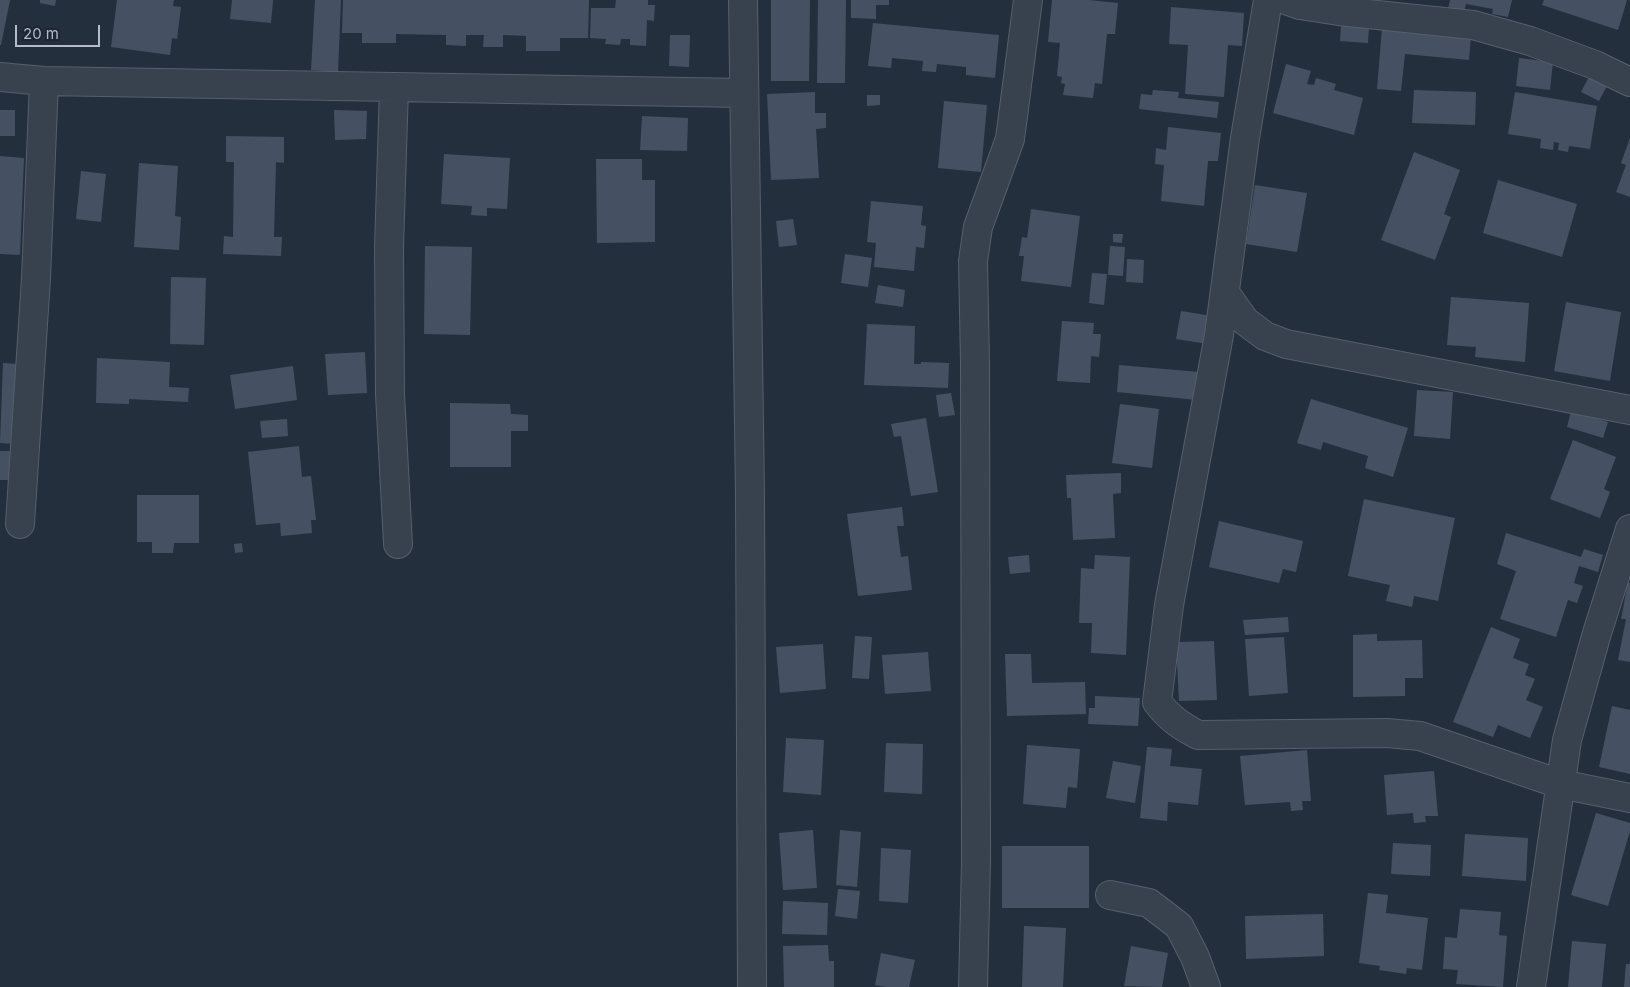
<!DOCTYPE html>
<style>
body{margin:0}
#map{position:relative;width:1630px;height:987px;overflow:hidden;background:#242f3e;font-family:Inter,sans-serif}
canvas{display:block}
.scale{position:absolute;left:15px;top:25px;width:85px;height:22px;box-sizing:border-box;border:2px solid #b4bcc9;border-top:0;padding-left:6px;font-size:15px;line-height:18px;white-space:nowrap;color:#b4bcc9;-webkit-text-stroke:4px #1d2633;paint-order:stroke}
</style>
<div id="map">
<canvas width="1630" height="987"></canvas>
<div class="scale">20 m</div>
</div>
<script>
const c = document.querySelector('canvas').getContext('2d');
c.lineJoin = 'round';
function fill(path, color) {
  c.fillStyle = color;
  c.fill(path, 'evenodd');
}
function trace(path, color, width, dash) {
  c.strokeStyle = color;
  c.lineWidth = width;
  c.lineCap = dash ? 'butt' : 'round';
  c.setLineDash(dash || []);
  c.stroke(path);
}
const building = new Path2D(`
 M0 0H10L1 45H0Z
 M40 0H56L55 6 40 3Z
 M117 0H174L173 6 181 7 177 39 172 38 170 55 111 47Z
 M232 0H273L271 23 230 19Z
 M315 0H341L338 72 311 70Z
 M343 0H589L588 38H560V51H526V36L503 35V47H483L484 35H466V46L446 45V35L396 34V43H362V33H342Z
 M616 0H648V5H655L654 21 647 20 646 46 630 45V39H621L620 45 605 44 606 39 590 38 591 8H615Z
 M771 0H810L809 81H771Z
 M818 0H846L845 83H817Z
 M851 0H889V5H876V19L851 18Z
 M1052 0H1089L1118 3 1115 34H1107L1102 84 1095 83 1093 98 1063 95 1065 84 1061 83 1062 77 1057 76 1060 43 1048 42Z
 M1450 0H1512L1508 17 1492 14 1493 9 1466 4 1464 12 1448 9Z
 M1544 0H1627L1618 30 1542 5Z
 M1171 7 1244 13 1242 46 1228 45 1224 97 1185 94 1188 45 1169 44Z
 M873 23 999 35 995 78 966 75V67L937 64 936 72 922 71 923 61 892 58 891 68 868 66Z
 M1341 26 1369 27 1368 43 1340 41Z
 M1382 28 1471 36 1469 60 1405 54 1401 91 1377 89Z
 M670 35H690L689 67 669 66Z
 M1519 58 1553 62 1550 90 1516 86Z
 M1286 64 1311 71 1307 84 1314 85 1316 78 1336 84 1334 90 1363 98 1354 135 1273 113Z
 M1590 75 1608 84 1599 101 1581 92Z
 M1153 90 1179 92 1178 98 1219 102 1217 118 1139 109 1141 94 1152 95Z
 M1414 90 1476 92 1475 125 1412 123Z
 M815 92V113H826V128L816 129 819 178 771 180 767 94Z
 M1515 92 1597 106 1590 149 1569 146 1568 152 1558 150 1559 143 1554 142 1553 150 1540 148 1541 139 1508 134Z
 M867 95H880V105L867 106Z
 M944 101 987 105 981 172 938 168Z
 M0 110H15V136H0Z
 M334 110 367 111 366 139 335 140Z
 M642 116 688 118 687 151 640 150Z
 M1168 127 1221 133 1218 161H1208L1204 206 1161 201 1164 165 1155 164 1156 148 1166 150Z
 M226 136 284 137V163L276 162 274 237H282L281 256 223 254 224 236 233 237 234 162H226Z
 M1630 138V197L1616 192 1626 165 1621 163Z
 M1414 152 1460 170 1444 214 1451 217 1435 260 1381 240Z
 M444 154 510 158 507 209 487 208V216L471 215 472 206 441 204Z
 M0 156 24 158 20 255 0 254Z
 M596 159H642V180H655V242L597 243Z
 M139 163 178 166 175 216 181 217 179 250 134 247Z
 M81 171 106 174 101 222 76 219Z
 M1498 180 1577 204 1562 257 1483 233Z
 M1255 185 1307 193 1297 252 1246 244Z
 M871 201 923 206 921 225 926 226 924 248 916 247 914 271 874 267 876 243 867 242Z
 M1031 209 1080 216 1071 287 1021 281 1024 256H1019L1022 237 1027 238Z
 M793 219 797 245 779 247 776 221Z
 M1113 234H1123L1122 243 1113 242Z
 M425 246 472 247 470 335 424 334Z
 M1110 246 1125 247 1123 276 1108 275Z
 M845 254 872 258 868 287 841 283Z
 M1127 259 1144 260 1143 283 1126 282Z
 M1092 273 1107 274 1104 305 1089 303Z
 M171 277 206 278 204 345 170 344Z
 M878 285 905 290 903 307 875 303Z
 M1451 297 1529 303 1525 362 1475 357 1476 347 1447 345Z
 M1566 302 1621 312 1610 381 1554 371Z
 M1181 311 1212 316 1208 344 1176 339Z
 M1062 321 1094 323 1093 334H1101L1099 357 1091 356 1090 383 1057 381Z
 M867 324 915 326 914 364H921V362L949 363 948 388 864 385Z
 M365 352 367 393 328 395 325 354Z
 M97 358 170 362 169 387 189 388 188 402 129 399V404L96 403Z
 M3 363 20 364 16 444 0 443Z
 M1119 365 1199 372 1197 400 1117 392Z
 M293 366 297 400 235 409 230 375Z
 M1417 390 1453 392 1450 439 1414 436Z
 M951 393 955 415 939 417 936 395Z
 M1311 399 1408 428 1393 477 1365 468 1368 456 1323 442 1321 450 1297 443Z
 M450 403 510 404 511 414 528 415V431H511V467H450Z
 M1120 404 1159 409 1152 468 1112 463Z
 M1571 411 1608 422 1603 438 1567 427Z
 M926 418 938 492 911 496 901 436 894 437 891 424Z
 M287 419 288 436 262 438 260 421Z
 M1573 440 1616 457 1604 489 1610 492 1600 518 1550 499Z
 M299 446 302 477 311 476 316 520H311L312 533 281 536 280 523 256 525 248 452Z
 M0 451H12V480H0Z
 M1121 473V493L1113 494 1115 538 1073 540 1071 498H1067L1066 475Z
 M137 495H199V543H174L173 553H152V542H137Z
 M1364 499 1455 518 1438 601 1414 596 1412 607 1386 601 1390 585 1348 576Z
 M902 507 904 526H897L901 557 908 556 912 590 858 596 847 514Z
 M1219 521 1303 541 1296 572 1283 569 1279 583 1209 567Z
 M1506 533 1581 557 1584 549 1603 555 1598 572 1579 566 1574 583 1583 586 1577 603 1568 600 1556 637 1500 619 1516 571 1497 564Z
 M242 543 243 552 235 553 234 544Z
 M1029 555 1030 572 1010 574 1008 557Z
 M1095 555 1130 557 1126 655 1091 653 1092 623H1079L1081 568 1094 569Z
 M1628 582 1630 583V662L1618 660 1626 619H1621Z
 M1288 617 1289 632 1245 635 1243 620Z
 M1491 627 1520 639 1513 658 1529 664 1525 675 1535 679 1526 700 1543 707 1530 738 1498 725 1493 737 1453 722Z
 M1377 634V641L1422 640 1423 678H1405V696L1353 697V635Z
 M855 636 872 637 869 679 852 678Z
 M1284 637 1288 693 1249 696 1245 639Z
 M1214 641 1217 700 1179 701 1176 642Z
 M823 644 826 689 780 693 776 647Z
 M928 652 931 691 885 694 882 655Z
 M1005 654H1031L1032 683 1085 682 1086 714 1007 716Z
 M1095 696 1140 698 1138 726 1088 724 1089 708H1095Z
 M1612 706 1630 710V774L1599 767Z
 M786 738 824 740 821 795 783 792Z
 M886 743 923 744 922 794 884 792Z
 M1027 745 1080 749 1077 788 1068 787 1066 808 1023 804Z
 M1147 747 1172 749 1170 766 1202 769 1198 805 1168 802 1167 821 1140 818Z
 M1307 750 1311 801H1302L1303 810 1291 811 1290 802 1245 805 1240 756Z
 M1113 761 1141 766 1135 803 1106 798Z
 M1434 771 1438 816H1425L1426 822 1414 823 1413 813 1387 815 1384 775Z
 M1596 813 1630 823V831L1608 906 1571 895Z
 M813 830 817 888 783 890 779 833Z
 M840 830 861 832 857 887 836 885Z
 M1465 834 1528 838 1526 881 1462 876Z
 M1393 843 1431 845 1430 876 1391 874Z
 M1002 846H1089V908H1002Z
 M881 848 911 850 908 903 879 901Z
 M838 889 860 891 857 919 835 916Z
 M1368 893 1388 895 1386 913 1428 918 1422 970 1407 968 1406 974 1379 970 1380 966 1359 963Z
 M783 901 828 903 827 935 782 934Z
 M1460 909 1501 912 1499 935 1507 936 1503 987 1456 984 1458 970 1443 969 1445 937 1457 938Z
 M1323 914 1324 956 1246 959 1245 916Z
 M1024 926 1066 928 1063 987H1022Z
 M1572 941 1606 944 1602 987H1568Z
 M828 945 829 961H834V987H784L783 946Z
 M1131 946 1168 953 1162 987 1124 986Z
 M881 953 915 960 909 987H886L875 985Z
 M1626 964H1630V987H1624Z`);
const minor = new Path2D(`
 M743 0 750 495 752 987
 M1268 0 1245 138 1219 335 1169 605 1157 702C1169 718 1181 726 1198 735L1387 733 1420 736 1560 784 1630 798
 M1286 0 1300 5 1339 11 1473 25 1530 41 1595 65 1630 82
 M0 77 44 81 743 93
 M394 87 389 248 390 394 398 544
 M1225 293 1245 321 1265 336 1286 344 1630 410
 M20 524 36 278 44 81
 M1110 895 1149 903 1179 926 1195 957 1206 987
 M973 987 976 862 975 363 973 261 978 227 1010 139 1028 0
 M1531 987 1567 740 1597 633 1630 529`);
fill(building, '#455162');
trace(minor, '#565f6c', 30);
trace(minor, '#38414e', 28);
</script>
